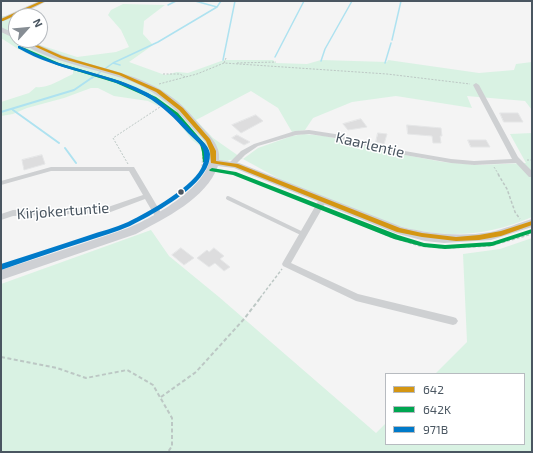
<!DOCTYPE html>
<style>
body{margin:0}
#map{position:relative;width:533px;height:453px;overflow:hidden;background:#f4f4f4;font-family:"Exo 2",sans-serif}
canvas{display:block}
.frame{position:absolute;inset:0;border:2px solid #4a5661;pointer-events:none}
.legend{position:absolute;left:385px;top:373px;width:140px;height:72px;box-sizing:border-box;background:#fff;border:1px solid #b7bbc0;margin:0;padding:5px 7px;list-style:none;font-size:12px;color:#4a5661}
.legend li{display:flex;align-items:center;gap:8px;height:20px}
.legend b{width:20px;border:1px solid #b7bbc0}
.north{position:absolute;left:8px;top:8px;width:40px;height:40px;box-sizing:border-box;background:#fff;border:1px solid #b7bbc0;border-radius:50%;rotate:63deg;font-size:11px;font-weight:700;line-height:16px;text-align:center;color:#4a5661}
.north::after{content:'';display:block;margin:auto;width:14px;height:18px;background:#868d94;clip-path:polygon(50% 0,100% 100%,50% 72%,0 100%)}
</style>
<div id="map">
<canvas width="533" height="453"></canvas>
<div class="frame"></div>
<ul class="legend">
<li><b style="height:5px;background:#d49613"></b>642</li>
<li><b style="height:5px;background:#00a651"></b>642K</li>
<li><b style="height:5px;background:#007ac9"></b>971B</li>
</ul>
<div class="north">N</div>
</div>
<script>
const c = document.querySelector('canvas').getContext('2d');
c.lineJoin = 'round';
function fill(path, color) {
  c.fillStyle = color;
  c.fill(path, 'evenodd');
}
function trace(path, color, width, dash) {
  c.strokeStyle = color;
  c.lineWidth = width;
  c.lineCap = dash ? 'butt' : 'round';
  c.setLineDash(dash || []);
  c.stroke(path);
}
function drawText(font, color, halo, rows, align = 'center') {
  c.font = font + ' "Exo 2",sans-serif';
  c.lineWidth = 3;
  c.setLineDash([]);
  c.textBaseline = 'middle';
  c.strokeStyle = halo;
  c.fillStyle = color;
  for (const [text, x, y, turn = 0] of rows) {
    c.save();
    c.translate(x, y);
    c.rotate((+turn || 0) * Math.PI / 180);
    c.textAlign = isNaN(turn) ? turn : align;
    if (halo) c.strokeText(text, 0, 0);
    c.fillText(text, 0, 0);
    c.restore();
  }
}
const green = new Path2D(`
 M123 4 165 5 144 21 143 34 153 45 129 62 165 75 177 72 188 73 224 60H273L276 63 307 64 321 60 387 62 388 60 479 73 514 70 516 64 532 62V110L525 101 467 96 472 108 396 96 352 102 313 118 305 130 292 132 278 108 251 91 196 120 213 138 243 159 258 148 292 136 304 134 325 136 389 152 443 162 478 165 526 163 510 134 532 133V217C486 237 443 239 395 225L283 181 243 159 229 160 224 164 192 140 163 103 158 106 148 101 114 96 98 88H91L64 98 27 108 13 114 1 116V102L29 93 36 87C48 89 61 79 73 74V69L39 59 18 49 1 38V16H10L16 18V40H35L37 44 77 57 116 52 129 47 121 30 108 15 111 10Z
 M151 230 169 256 219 297 376 433 386 423V444H524V374H435L467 342 463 254 500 249 532 238V452H1V284Z`);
const streamFar1 = new Path2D(`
 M195 1 217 7
 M168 5 176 1
 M392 40 401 1
 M275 57 304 1
 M223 60 235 1
 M321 61 325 49 352 1
 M113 63 120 65
 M385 63 391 43
 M92 78 113 63 158 42 217 7 221 1`);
const stream = new Path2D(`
 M13 110 59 143
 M1 112 74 90 93 77
 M65 148 76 163`);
const building = new Path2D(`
 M500 113H518L523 122H504Z
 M256 115 263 121 241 133 232 125Z
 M361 119 367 127 348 130 343 124Z
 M407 125 441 128 442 136H440L441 143H433L432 136 408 134Z
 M378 133 387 134 384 144 376 142Z
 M237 135 250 142 244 145 232 138Z
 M468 140H486L490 147H471Z
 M42 155 45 164 24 170 22 160Z
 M181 248 194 258 184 265 172 255Z
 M214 248 224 256 220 259 230 267 224 271 215 263 209 267 197 258 207 250 209 252Z`);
const pathFar2 = new Path2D(`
 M12 28 16 23
 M224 63 226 58
 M237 63 276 62
 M163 74H180L185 77
 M159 84 197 74 224 63 387 74 470 84
 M184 126 203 147 202 168
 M527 160H532
 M128 164 113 138 163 105
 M494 167 499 175
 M220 172 232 173 233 171`);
const pathFar1 = new Path2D(`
 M498 174 507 189 515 212 520 219
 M334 213 391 237 420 246 445 248 490 246 532 234
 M260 298 282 269`);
const path = new Path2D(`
 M1 357 57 368 86 378 127 370 153 385 172 418V446L168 452
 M161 397 196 372 244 319 261 297`);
const lane = new Path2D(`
 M228 198 303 234`);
const street = new Path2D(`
 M476 83 479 85 518 157 532 171V177H529L516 163 474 165 451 163 393 153 335 138 309 134 296 135 258 146 245 155 234 166H230L228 164 241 151 254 144 295 131 309 130 335 134 393 149 451 159 474 161 512 159 473 85Z
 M51 167H134L163 216 159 219 156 218 145 199 108 213 13 216 1 220V214L13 210 108 207 143 195 129 171H51L1 185V181Z
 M323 197 327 200 291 263 358 294 453 317 456 318 458 321 456 324 453 325 356 301 283 266 282 264 283 262 320 198Z`);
const secondary = new Path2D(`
 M39 1H47L22 14 1 22V18Z
 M1 27 16 34V39L1 32Z
 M19 40C35 40 50 51 65 56 102 69 142 74 173 98 184 106 192 116 201 126 210 136 221 146 219 160L239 163 402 227C431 234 460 237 491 232 504 229 519 223 532 219V227L491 240 444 243 425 241 395 233 234 168 218 166C206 199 165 218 136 234L1 280V270C30 261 59 251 87 242 101 237 115 233 128 228 153 218 211 185 210 155 210 144 201 137 194 130 177 110 160 94 135 83 106 70 40 61 19 40Z`);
const bus1 = new Path2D(`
 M41 1H46L3 21H1V19Z
 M21 40H26L62 56 121 73 160 90 183 108 210 139 216 151V161L238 164 400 228 422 233 456 237 479 235 501 231 532 221V225L501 236 479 240 456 241 422 237 397 232 235 167 211 163 210 151 206 141 179 110 156 92 119 75 60 58Z`);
const bus2 = new Path2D(`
 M18 46H20L59 63 120 81 156 97 178 113 204 143 208 152V161L207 162H203L202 152 200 144 174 115 152 99 116 83 57 65 18 48Z
 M212 168 236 172 398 235 424 243 445 245 492 242 532 229V233L492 246 445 249 424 247 394 239 233 175 210 171 209 170Z`);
const bus3 = new Path2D(`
 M18 46H20C31 52 42 57 53 61 85 72 118 77 148 93 165 103 178 116 191 130 197 137 209 144 210 154 211 180 168 205 149 216 143 219 136 223 130 226 116 232 101 236 87 241 58 250 30 260 1 270V264C30 255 59 245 87 236 101 231 115 228 128 222 147 213 197 185 203 164 204 161 204 157 204 154 204 146 194 139 188 133 174 118 163 106 145 96 116 79 82 74 51 63 39 59 28 54 18 48Z`);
const markers = [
 [181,192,3.5,"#4a5661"]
];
const streetNames = [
 ["Kaarlentie",370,145,13],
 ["Kirjokertuntie",63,211,-4]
];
fill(green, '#d9f2e3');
trace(streamFar1, '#aee2f0', 1.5);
trace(stream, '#aee2f0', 2);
fill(building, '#ddddde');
trace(building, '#e5e6e7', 1);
trace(pathFar2, '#bcc7c4', 1, [2, 1.5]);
trace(pathFar1, '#bcc7c4', 1.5, [3, 2]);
trace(path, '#bcc7c4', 2, [4, 2.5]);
trace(lane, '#ced0d2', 4);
fill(street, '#ced0d2');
fill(secondary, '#ced0d4');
fill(bus1, '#d49613');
fill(bus2, '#00a651');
fill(bus3, '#007ac9');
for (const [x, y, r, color] of markers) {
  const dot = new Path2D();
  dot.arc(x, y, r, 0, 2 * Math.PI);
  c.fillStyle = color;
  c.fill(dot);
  trace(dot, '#fff', 1.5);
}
drawText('15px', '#4a5661', '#fff', streetNames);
</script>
